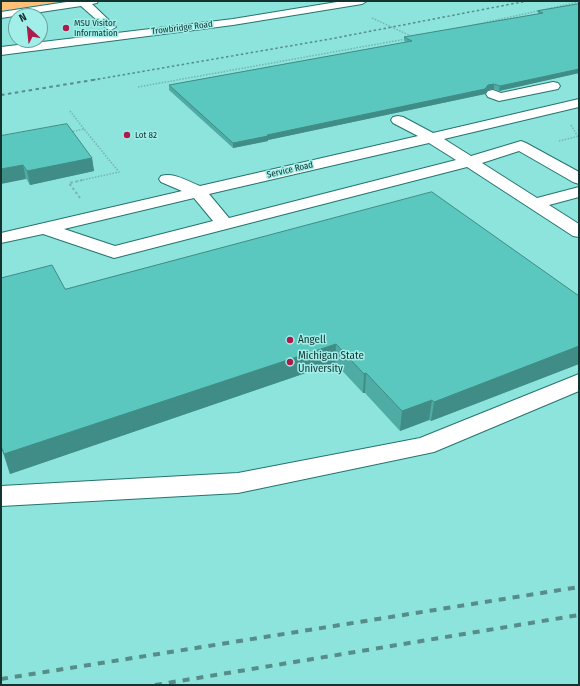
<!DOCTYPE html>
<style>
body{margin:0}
#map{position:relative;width:580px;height:686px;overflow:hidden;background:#a2eee8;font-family:"Fira Sans Condensed",sans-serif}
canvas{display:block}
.frame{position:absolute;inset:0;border:2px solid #133331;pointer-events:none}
.north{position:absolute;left:8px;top:8px;width:40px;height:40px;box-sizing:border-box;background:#a2eee8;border:1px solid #69a39f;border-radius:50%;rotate:333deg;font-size:11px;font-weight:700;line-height:16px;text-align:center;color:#133331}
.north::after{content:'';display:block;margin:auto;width:14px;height:18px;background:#ad1b4a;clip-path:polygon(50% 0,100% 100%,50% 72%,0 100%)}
</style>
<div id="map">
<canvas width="580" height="686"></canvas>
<div class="frame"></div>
<div class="north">N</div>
</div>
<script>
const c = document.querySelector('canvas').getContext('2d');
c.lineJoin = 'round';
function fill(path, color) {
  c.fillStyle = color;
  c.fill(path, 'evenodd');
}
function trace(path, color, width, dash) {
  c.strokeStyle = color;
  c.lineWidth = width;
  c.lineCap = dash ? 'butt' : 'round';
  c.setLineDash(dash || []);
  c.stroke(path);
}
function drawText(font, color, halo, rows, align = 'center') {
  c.font = font + ' "Fira Sans Condensed",sans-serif';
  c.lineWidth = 3;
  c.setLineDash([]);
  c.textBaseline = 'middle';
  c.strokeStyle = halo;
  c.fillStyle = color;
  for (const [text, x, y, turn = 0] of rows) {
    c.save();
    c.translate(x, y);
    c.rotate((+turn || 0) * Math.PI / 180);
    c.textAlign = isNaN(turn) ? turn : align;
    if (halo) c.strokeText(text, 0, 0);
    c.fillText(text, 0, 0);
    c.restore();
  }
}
const built = new Path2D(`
 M1 1H579V685H1ZM16 16H40V40H16Z`);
const green = new Path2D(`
 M1 1H64L1 11Z`);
const pathFar1 = new Path2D(`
 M372 18 413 37
 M469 26 579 2
 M138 87 406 39
 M70 111 84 129
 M571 125 578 137
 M70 132 84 129 119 172 78 181
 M559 141 579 136`);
const path = new Path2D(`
 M80 198 69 183 83 180`);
const minor = new Path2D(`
 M73 1H98L97 3 92 4 116 27 111 30 107 29 81 6 1 18V12Z
 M343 1H367L362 4 233 25 1 55V47L233 19Z
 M553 82 558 83 560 86 558 89 499 101 488 97 486 94 488 91 493 90 501 93Z
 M579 99V107L444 139 471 156 521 141 526 143 579 172V184L573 182 519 151 482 163 537 198 579 187V197L549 205 579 224V237L573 236 467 167 114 258 43 234 1 243V233L182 191 161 182 159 179 161 176C174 172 189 182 200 186L418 136 393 123 391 120 393 117 398 116 403 117 433 133ZM429 143 456 160 229 218 209 194ZM194 198 213 221 115 246 64 229Z
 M579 374V391L434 452 238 493 1 506V486L238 473 420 438Z`);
const railFar2 = new Path2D(`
 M93 80 330 39 527 1`);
const railFar1 = new Path2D(`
 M1 95 99 79`);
const rail = new Path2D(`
 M1 679 579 587
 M155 685 579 615`);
const wall = new Path2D(`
 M579 4V73L499 91 494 89 488 90 485 94 268 140V141L233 148 169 90V85L406 42 404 41V37L538 14V11Z
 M1 136 92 158 94 171 30 185Z
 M1 278 65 289 579 296V364L431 421 429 420 400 431 365 393H363L335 363 10 474 1 447Z`);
const shadedWall = new Path2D(`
 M579 69V73L499 91 500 86Z
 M494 84V89L488 90 485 94 268 140V141L233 148V143L267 135Z
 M92 158 94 171 30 185 27 171Z
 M23 165 26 179 1 184V169Z
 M336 344 335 363 10 474 4 454Z
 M579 346V364L431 421 434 402Z
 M366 373 365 393H363L364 374Z
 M432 400 429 420 400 431 402 411Z`);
const building = new Path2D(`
 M579 4V69L500 86 494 84 488 85 485 89 267 135 268 136 233 143 169 85 412 41 404 37 543 13 538 11Z
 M67 124 92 158 27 171 23 165 1 169V136Z
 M432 192 579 296V346L434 402 432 400 402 411 366 373 364 374 336 344 4 454 1 446V278L52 265 65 289Z`);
const markers = [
 [66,28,4,"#ad1b4a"],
 [127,135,4,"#ad1b4a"],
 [290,340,4,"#ad1b4a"],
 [290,362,4,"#ad1b4a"]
];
const farPoinames = [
 ["MSU Visitor",74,23],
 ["Information",74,33],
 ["Lot 82",135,135]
];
const farStreetnames = [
 ["Trowbridge Road",182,28,-7],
 ["Service Road",290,170,-13]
];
const poiNames = [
 ["Angell",298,340],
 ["Michigan State",298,356],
 ["University",298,369]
];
fill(built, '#8ce4dd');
fill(green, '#fec078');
trace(minor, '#26746f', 2);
trace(pathFar1, '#76b4af', 1.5, [1.5, 1.5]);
trace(path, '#76b4af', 2, [2.5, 2.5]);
fill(minor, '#fff');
trace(railFar2, '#578c88', 1.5, [2.5, 2.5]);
trace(railFar1, '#578c88', 2, [3.5, 3.5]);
trace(rail, '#578c88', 4, [7, 7]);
fill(wall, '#4eaca5');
fill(shadedWall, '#408c86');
fill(building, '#5bc8c0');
trace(building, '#408c86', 1);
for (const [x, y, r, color] of markers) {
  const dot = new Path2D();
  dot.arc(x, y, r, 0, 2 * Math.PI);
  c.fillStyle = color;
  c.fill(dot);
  trace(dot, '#a2eee8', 1.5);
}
drawText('9px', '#133331', '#a2eee8', farPoinames, 'left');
drawText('9px', '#133331', '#a2eee8', farStreetnames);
drawText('11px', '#133331', '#a2eee8', poiNames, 'left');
</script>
